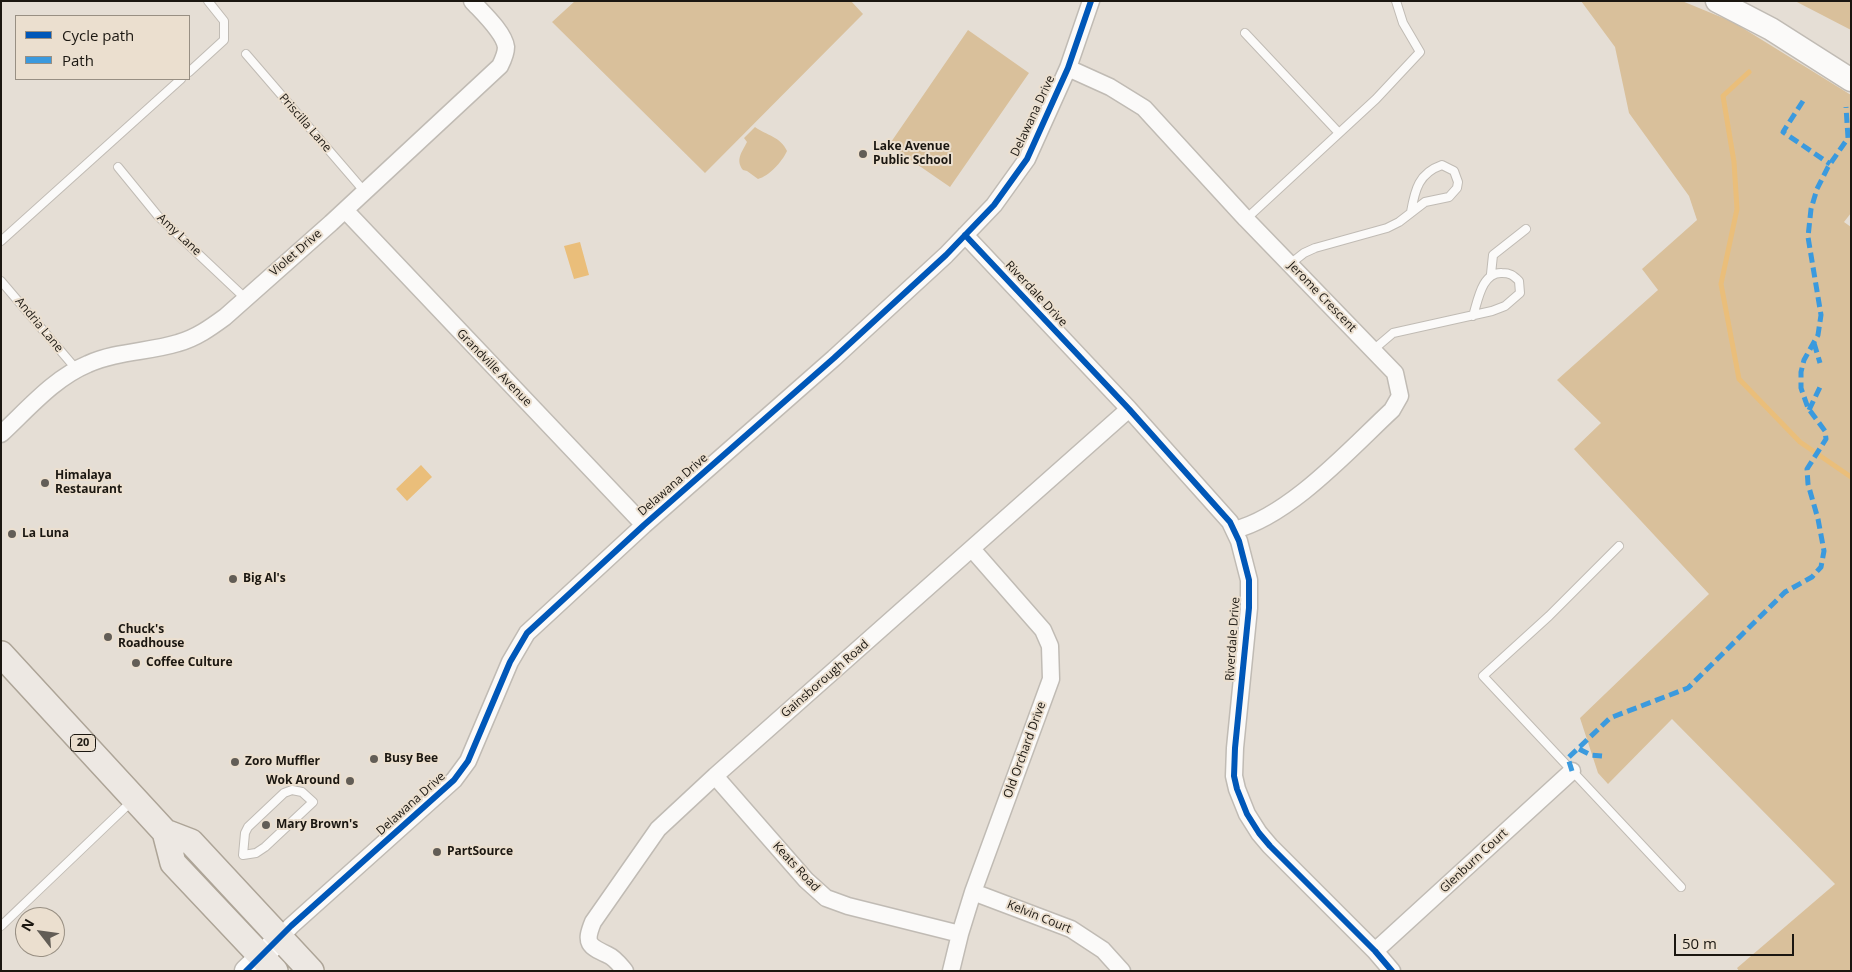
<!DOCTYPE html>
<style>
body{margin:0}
#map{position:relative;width:1852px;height:972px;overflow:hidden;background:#e5ded5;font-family:"Open Sans",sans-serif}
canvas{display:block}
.frame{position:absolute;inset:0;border:2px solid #1b1711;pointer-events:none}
.legend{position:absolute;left:15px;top:15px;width:175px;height:65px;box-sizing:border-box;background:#ebdfcf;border:1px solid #988f83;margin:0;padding:6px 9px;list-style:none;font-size:15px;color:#1b1711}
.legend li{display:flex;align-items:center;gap:10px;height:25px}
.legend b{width:25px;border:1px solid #988f83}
.north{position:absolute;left:15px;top:907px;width:50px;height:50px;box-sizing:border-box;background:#ebdfcf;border:1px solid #988f83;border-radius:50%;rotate:300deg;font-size:14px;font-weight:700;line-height:20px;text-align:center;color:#1b1711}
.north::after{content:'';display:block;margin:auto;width:18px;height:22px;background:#625d56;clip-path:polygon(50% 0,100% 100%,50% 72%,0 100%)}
.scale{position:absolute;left:1674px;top:934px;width:120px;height:22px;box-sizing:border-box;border:2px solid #1b1711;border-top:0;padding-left:6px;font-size:15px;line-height:18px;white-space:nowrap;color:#1b1711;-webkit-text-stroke:4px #ebdfcf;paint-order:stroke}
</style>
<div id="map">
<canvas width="1852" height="972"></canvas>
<div class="frame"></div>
<ul class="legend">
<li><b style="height:6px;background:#0057b8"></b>Cycle path</li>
<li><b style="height:6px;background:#3b9ade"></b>Path</li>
</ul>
<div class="north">N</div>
<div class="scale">50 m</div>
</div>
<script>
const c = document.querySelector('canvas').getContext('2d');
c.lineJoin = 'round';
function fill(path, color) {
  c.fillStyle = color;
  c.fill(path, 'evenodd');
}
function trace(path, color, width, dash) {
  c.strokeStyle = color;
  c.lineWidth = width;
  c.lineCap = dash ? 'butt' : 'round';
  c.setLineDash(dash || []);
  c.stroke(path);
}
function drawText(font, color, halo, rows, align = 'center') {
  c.font = font + ' "Open Sans",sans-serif';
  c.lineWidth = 4;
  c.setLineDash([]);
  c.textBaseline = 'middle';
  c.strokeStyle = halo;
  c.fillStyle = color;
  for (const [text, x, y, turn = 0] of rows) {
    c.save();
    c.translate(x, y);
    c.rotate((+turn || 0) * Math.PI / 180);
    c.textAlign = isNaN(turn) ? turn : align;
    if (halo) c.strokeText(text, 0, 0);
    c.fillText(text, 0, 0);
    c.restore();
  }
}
const green = new Path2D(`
 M575 1H851L863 14 705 173 552 22Z
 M1581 1H1682L1733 22 1851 95V213L1844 222 1851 227V971H1739L1737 968 1835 884 1672 719 1608 784 1598 773 1580 718 1709 594 1574 449 1601 423 1557 380 1658 290 1642 269 1697 220 1689 196 1629 113 1615 47Z
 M1795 1H1851V30Z
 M968 30 1029 73 950 187 889 145Z
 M755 127C766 135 781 137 787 151 782 162 769 176 758 179L747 171 743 170C735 160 742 152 747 142L744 138Z`);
const water = new Path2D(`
 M580 242 589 275 574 279 564 246Z
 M421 465 432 477 407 501 396 489Z`);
const stream = new Path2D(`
 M1749 72 1723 96 1734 162 1737 209 1721 284 1739 379 1800 442 1851 477`);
const lane = new Path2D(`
 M1245 33 1339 133
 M246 54 364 191
 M189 72 224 40V21L208 1
 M118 167 158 216 245 298
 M1246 219 1376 99 1420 52 1403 23 1396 1
 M1 241 181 79
 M1290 264 1304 253 1315 248 1387 228 1399 222 1425 202 1449 197 1457 188 1458 182 1454 171 1442 165C1419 173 1415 189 1411 212
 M1491 274 1493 255 1526 229
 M1 281 77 370
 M1373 350 1393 333 1492 311 1505 306 1520 293 1519 281C1513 275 1510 273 1502 273 1482 272 1478 300 1473 316
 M1619 546 1549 616 1483 676 1681 887
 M292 790 302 792 313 802 265 847 256 853 243 855 245 833 248 827 284 793Z
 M1 926 133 800`);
const street = new Path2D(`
 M1068 68 1110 87 1144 108 1246 219 1395 373 1400 396 1392 410C1350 449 1290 516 1234 530
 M345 210 644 525
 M965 235 1129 409 1230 522 1239 541 1249 580V608L1235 748 1234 776 1237 789 1247 814 1259 833 1270 846 1375 951 1392 971
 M1 434C28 409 54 378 88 364 117 351 149 352 178 343 196 338 210 328 225 317L331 223 500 66C503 60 506 54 506 47 504 32 482 12 472 1
 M715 776 806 880 826 898 848 906 960 934
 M973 892 1071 929 1103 950 1122 971
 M280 938 291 926 454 780 468 761 510 662 527 633 644 525 834 358 946 255 994 205 1027 159 1068 68 1091 1
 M1375 951 1572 771
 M625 971C620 965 615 958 608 955 589 946 584 944 593 922L658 829 715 776 1129 409
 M951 971 960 934 973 892 1051 679 1050 646 1043 630 972 549`);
const secondary = new Path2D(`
 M1717 1 1771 29 1851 80
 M246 971 274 944`);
const primary = new Path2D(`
 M1 654 165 832 191 842 311 971
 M165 832 173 863 275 971`);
const quiet = new Path2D(`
 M1803 101 1783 132 1830 164
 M1814 343 1820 363
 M1809 410 1821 385
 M1579 749 1591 755 1602 756
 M1572 771 1568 758 1610 718 1688 688 1785 592 1812 577 1821 567 1824 551 1818 519 1808 484 1807 469 1826 439 1825 431 1808 408 1801 388V372L1804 360 1818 335 1821 315 1808 237 1811 209 1817 189 1828 167 1848 138 1846 107`);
const cycleway = new Path2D(`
 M965 235 1129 409 1230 522 1239 541 1249 580V608L1235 748 1234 776 1237 789 1247 814 1259 833 1270 846 1375 951 1392 971
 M246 971 291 926 454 780 468 761 510 662 527 633 644 525 834 358 946 255 994 205 1027 159 1068 68 1091 1`);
const markers = [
 [863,154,5,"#625d56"],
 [45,483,5,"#625d56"],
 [12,534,5,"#625d56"],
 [233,579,5,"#625d56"],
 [108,637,5,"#625d56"],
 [136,663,5,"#625d56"],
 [374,759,5,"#625d56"],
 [235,762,5,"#625d56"],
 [350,781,5,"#625d56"],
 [266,825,5,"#625d56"],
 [437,852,5,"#625d56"]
];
const shields = [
 [83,743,25]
];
const shieldNames = [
 ["20",83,743]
];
const streetNames = [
 ["Delawana Drive",1033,116,-65],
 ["Priscilla Lane",305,123,49],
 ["Amy Lane",179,235,43],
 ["Violet Drive",296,253,-41],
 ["Riverdale Drive",1036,294,47],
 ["Jerome Crescent",1322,297,46],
 ["Andria Lane",39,325,50],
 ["Grandville Avenue",494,368,46],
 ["Delawana Drive",673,485,-41],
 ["Riverdale Drive",1233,639,-86],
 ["Gainsborough Road",825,679,-41],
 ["Old Orchard Drive",1025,750,-70],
 ["Delawana Drive",411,804,-42],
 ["Glenburn Court",1474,861,-43],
 ["Keats Road",796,867,47],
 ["Kelvin Court",1039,917,22]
];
const poiNames = [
 ["Lake Avenue",873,147],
 ["Public School",873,161],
 ["Himalaya",55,476],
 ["Restaurant",55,490],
 ["La Luna",22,534],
 ["Big Al's",243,579],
 ["Chuck's",118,630],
 ["Roadhouse",118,644],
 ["Coffee Culture",146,663],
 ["Busy Bee",384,759],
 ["Zoro Muffler",245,762],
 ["Wok Around",340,781,"right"],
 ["Mary Brown's",276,825],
 ["PartSource",447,852]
];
fill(green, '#d9c09b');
fill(water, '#eabe7a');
trace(stream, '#eabe7a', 5);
trace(lane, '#c0bbb4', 10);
trace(street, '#c0bbb4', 19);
trace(secondary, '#c0bbb4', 25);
trace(primary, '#ada497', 28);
trace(lane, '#fbfaf9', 8);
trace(street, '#fbfaf9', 16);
trace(secondary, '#fbfaf9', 22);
trace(primary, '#ede8e3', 25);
trace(quiet, '#3b9ade', 5, [10, 5]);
trace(cycleway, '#0057b8', 6);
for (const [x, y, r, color] of markers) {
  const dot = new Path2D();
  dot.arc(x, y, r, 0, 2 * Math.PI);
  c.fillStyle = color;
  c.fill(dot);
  trace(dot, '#ebdfcf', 2);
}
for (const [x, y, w] of shields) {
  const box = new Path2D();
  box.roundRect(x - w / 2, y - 8.5, w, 17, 4);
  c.fillStyle = '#ebdfcf';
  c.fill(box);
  trace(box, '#1b1711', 1);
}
drawText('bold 11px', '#1b1711', null, shieldNames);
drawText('12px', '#1b1711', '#ebdfcf', streetNames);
drawText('bold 12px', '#1b1711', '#ebdfcf', poiNames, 'left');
</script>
